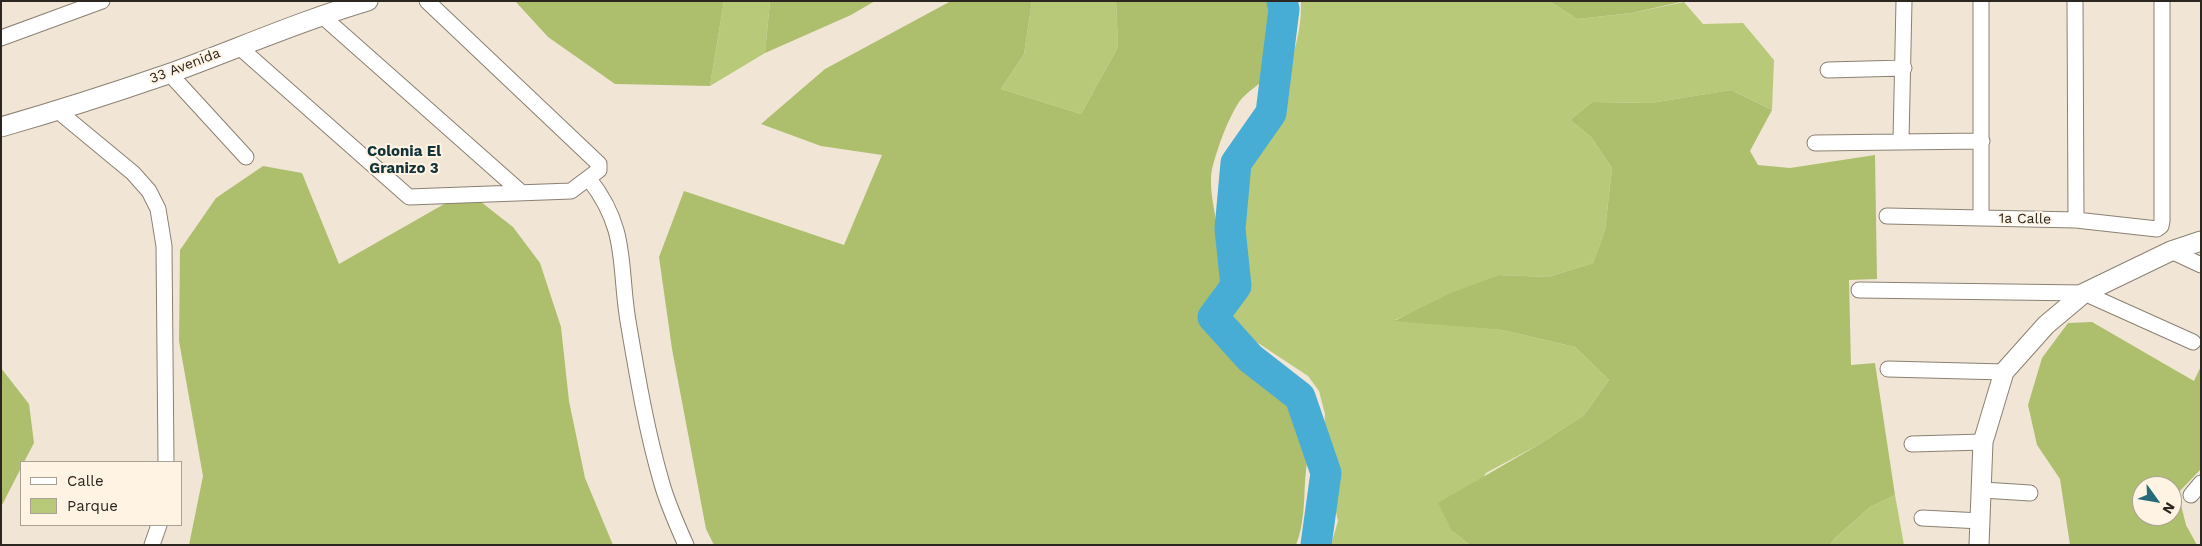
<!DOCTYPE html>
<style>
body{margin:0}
#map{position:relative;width:2202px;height:546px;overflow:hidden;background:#f1e6d6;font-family:"Work Sans",sans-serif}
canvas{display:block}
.frame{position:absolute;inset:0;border:2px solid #2b2620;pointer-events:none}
.legend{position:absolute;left:20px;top:461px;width:162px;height:65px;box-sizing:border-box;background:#fff3e3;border:1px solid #aaa195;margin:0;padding:6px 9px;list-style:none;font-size:15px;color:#2b2620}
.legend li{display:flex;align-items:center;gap:10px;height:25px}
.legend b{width:25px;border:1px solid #aaa195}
.north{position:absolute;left:2132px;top:476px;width:50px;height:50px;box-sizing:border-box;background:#fff3e3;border:1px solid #aaa195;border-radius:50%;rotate:122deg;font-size:14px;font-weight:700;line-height:20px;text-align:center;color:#2b2620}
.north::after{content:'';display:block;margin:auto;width:18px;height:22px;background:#256b7a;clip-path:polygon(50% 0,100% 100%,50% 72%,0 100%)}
</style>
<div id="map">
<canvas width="2202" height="546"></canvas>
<div class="frame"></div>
<ul class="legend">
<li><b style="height:6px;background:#fff"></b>Calle</li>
<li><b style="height:14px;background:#b8ca7a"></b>Parque</li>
</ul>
<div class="north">N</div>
</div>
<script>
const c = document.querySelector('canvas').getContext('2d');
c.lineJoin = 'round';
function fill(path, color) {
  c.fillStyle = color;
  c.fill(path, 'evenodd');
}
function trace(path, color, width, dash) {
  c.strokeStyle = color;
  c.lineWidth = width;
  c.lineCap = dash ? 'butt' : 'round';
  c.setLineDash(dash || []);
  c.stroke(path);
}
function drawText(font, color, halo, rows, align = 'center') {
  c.font = font + ' "Work Sans",sans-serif';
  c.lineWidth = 4;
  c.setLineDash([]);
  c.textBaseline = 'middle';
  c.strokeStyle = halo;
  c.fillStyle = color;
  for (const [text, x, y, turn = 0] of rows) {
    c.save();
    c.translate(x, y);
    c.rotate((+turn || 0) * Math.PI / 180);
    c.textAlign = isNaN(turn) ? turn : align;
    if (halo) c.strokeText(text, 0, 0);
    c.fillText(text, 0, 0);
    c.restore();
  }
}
const green = new Path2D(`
 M724 1H770L765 53 710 86Z
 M1032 1H1116L1118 47 1081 114 1001 89 1024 54Z
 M1301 1H1549L1577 19 1632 13 1684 2 1703 24 1743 23 1774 60 1772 110 1731 90 1651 103 1592 102 1570 120 1591 137 1612 168 1605 230 1593 263 1548 277 1499 275 1395 320 1502 330 1575 347 1609 380 1584 415 1540 444 1486 473 1452 531 1470 545H1331L1338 521 1327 471 1324 435 1325 414 1319 391 1308 376 1255 341 1238 328 1231 316C1237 298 1249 278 1247 258 1244 234 1223 182 1230 161 1236 140 1251 126 1263 110 1287 79 1302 41 1301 1Z
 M1895 495 1904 545H1830L1835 538 1870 507Z`);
const forest = new Path2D(`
 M515 1H724L710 86 615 84 548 37Z
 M770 1H875L851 15 765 53Z
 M951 1H1032L1024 54 1001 89 1081 114 1118 47 1116 1H1285C1286 24 1286 55 1270 74 1261 84 1247 91 1239 102 1227 121 1219 144 1213 165 1205 191 1223 235 1222 266 1222 273 1221 281 1219 288 1216 298 1208 306 1211 317 1214 328 1239 345 1249 353 1279 376 1301 392 1308 432 1310 448 1306 466 1305 482 1304 504 1304 524 1296 545H714L706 529 672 349 659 257 684 191 844 245 882 155 821 146 761 124 825 69Z
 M1549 1H1685L1632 13 1577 19Z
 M1731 90 1772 110 1750 151 1758 165 1790 168 1875 155 1877 279 1849 280 1851 365 1875 363 1895 495 1870 507 1835 538 1830 545H1470L1452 531 1438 503 1540 444 1584 415 1609 380 1575 347 1502 330 1394 321 1451 293 1499 275 1548 277 1593 263 1605 230 1612 168 1591 137 1570 120 1592 102 1651 103Z
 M263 166 302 173 339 264 467 191 513 227 540 263 561 327 569 401 585 478 613 545H189L203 476 179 341 180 250 216 198Z
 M2092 322 2194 381 2201 366V469L2178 493 2186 525 2197 545H2070L2060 479 2037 445 2028 405 2042 358 2068 323ZM2142 486H2172V516H2142Z
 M1 368 29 404 34 443 24 462H21V468L1 507Z`);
const river = new Path2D(`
 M1282 1 1284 9 1271 113 1236 163 1230 229 1236 286 1213 317 1250 358 1300 397 1326 473 1316 545`);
const minor = new Path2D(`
 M2075 1 2076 220
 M321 15 522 193
 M1 38 102 1
 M238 46 409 197 571 191 599 170V164L427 1
 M1828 70 1904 68
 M169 73 246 157
 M58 111 133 173 149 191 158 209 164 246 166 462
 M1901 141 1904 1
 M1815 143 1982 141
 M589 179C630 231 618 268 629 327 638 380 647 433 662 484 668 505 677 525 686 545
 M1887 216 2076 220 2157 229 2161 226 2162 221V1
 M1981 218V1
 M2171 251 2201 265
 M1859 290 2084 293 2193 342
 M1888 369 2004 372
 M1912 444 1983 442
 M1983 490 2030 493
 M2191 495 2201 483
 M1922 518 1981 521
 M152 545 159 525`);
const tertiary = new Path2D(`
 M1 127C57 111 113 93 168 74 235 50 299 21 368 1
 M1979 545 1983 442 2004 372 2046 325 2084 293 2171 251 2201 241`);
const streetNames = [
 ["33 Avenida",185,66,-21],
 ["1a Calle",2025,219,1]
];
const neighbourhoodNames = [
 ["Colonia El",404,152],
 ["Granizo 3",404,169]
];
fill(green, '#b8ca7a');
fill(forest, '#adbf6d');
trace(river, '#48add5', 31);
trace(minor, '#8b8072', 17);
trace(tertiary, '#8b8072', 21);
trace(minor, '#fff', 15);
trace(tertiary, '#fff', 19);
drawText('14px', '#2b2620', '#fff3e3', streetNames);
drawText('bold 15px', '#12333a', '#fff3e3', neighbourhoodNames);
</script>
